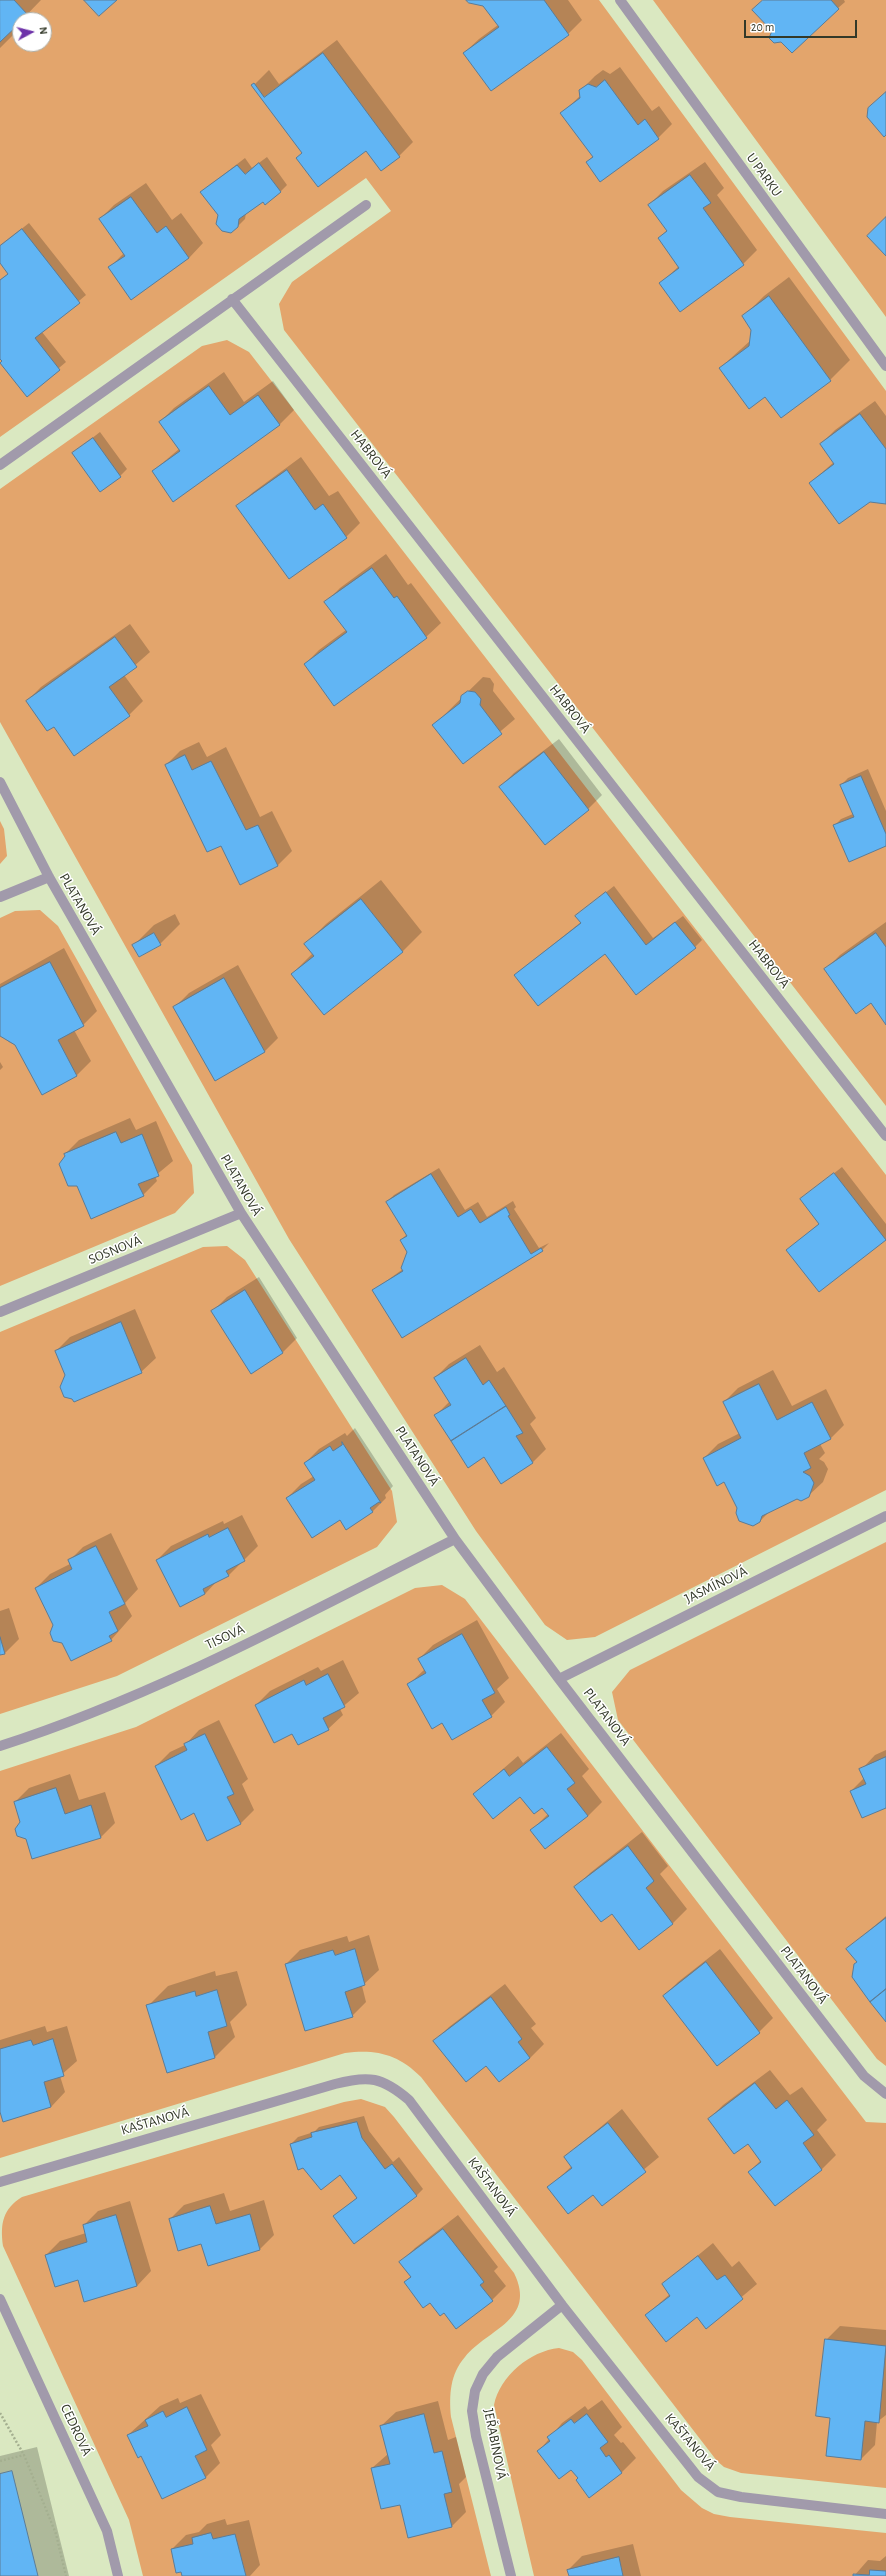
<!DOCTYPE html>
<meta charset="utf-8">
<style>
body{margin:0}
#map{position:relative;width:886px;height:2576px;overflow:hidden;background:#dae8c1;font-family:"Alegreya Sans",sans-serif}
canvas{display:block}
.north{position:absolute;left:12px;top:12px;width:40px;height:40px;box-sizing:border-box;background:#fff;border:1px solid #adb0a9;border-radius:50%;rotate:83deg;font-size:11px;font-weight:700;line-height:16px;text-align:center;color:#333929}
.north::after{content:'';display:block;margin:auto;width:14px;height:18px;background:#6e33a9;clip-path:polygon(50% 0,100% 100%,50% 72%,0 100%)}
.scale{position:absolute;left:744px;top:20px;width:113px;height:18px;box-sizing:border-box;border:2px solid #333929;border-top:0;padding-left:5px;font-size:12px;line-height:14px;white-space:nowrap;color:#333929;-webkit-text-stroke:3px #fff;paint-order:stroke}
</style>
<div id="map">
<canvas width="886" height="2576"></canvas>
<div class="north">N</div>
<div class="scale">20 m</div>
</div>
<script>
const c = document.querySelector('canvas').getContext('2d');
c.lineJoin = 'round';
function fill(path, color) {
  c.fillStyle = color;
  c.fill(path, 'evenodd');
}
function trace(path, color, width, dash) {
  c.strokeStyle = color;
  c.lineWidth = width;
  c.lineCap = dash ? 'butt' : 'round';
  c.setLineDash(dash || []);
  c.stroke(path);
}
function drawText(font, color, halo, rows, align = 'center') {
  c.font = font + ' "Alegreya Sans",sans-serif';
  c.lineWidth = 3;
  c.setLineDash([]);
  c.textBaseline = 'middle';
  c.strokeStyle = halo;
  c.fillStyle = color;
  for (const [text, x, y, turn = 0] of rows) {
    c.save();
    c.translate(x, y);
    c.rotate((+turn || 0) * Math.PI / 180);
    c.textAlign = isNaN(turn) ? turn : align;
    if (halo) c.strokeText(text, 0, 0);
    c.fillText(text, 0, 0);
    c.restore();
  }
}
const green = new Path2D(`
 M0 0H599L886 391V1106L284 330 279 304 292 282 391 211 366 178 0 437ZM20 20H44V44H20Z
 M653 0H886V317Z
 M227 340 249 352 886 1175V1490L595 1637 567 1640 545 1625 476 1531 289 1239 0 722V489L202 346ZM154 933 161 945 139 957 133 945Z
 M0 821 4 829 7 856 0 864Z
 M40 910 58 926 192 1165 194 1193 175 1213 0 1286V918L15 911Z
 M227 1246 245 1260 392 1491 397 1522 377 1547 117 1676 0 1714V1332L203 1247Z
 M886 1542V2066L877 2059 618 1720 612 1692 630 1670Z
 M442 1585 465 1599 866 2122 886 2123V2488L741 2473 724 2467 717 2461 421 2077C398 2054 376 2049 345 2053L0 2158V1771L136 1727 415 1588Z
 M361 2099 385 2107 394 2117 514 2273C537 2320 489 2328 465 2357 450 2374 449 2395 451 2417L491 2576H143L129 2520 3 2246C0 2223 3 2209 22 2197L344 2102Z
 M559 2348 573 2352 582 2360 681 2490 702 2508 714 2514 730 2517 886 2533V2576H534L494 2405C500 2376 530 2351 559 2348Z`);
const shadow = new Path2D(`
 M0 0H41L13 29V35L0 48Z
 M467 0H568L582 20 568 34 491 89 464 53 479 39 498 25 483 5Z
 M764 0H844L845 2 838 8 773 31Z
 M337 40 413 142 399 156 366 150 303 152 253 86 269 70 279 84Z
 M620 67 652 111 659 106 672 124 658 138 587 162 593 156 562 113 581 95V90L595 76 603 70 610 74Z
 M267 157 287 185 280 192 263 200 246 213 245 219 237 227 219 215 201 192 245 158 252 168Z
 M705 162 724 188 717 195 757 250 743 264 661 283 679 266 660 238 667 230 649 205 663 191Z
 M146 183 172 220 181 213 203 243 189 258 131 298 109 268 124 253 100 219 114 205Z
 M29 223 86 295 42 332 66 362 27 395 0 359V280L9 273 0 262V246Z
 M789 277 850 360 830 380 781 416 766 395 720 368 751 340 753 329 744 316 764 296Z
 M224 372 244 402 273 381 294 410 280 424 173 500 153 471 179 449 160 422 174 408Z
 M875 401 886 416V503L810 483 834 462 821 444 835 430Z
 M100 432 127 469 120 476 73 453Z
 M301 457 329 496 338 491 360 523 346 537 238 507 252 493Z
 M386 554 408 585 411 583 441 623 426 637 334 704 305 664 319 650 346 630 326 602 340 588Z
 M130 624 150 652 124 675 143 701 129 715 54 725 27 701 41 687Z
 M483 677 490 678 494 684 493 691 515 719 463 763 434 725Z
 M559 739 602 795 588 809 500 787 514 773Z
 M199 742 207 757 226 747 260 817 272 811 292 851 278 865 241 884 222 844 166 765 180 751Z
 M868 769 886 811V845L834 826 841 819 853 814 841 785 848 778Z
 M381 880 422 932 402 952 292 974 313 953 306 944 326 924Z
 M614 886 653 938 683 916 702 940 695 947 605 953 515 975 581 922 576 916Z
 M175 914 180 924 160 944 134 945 154 925Z
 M886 922V1023L871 1002 826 969 840 955Z
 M64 948 97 1011 83 1025 74 1030 91 1061 77 1075 9 1042 0 1033V984Z
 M238 965 278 1038 264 1052 175 1007 189 993Z
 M0 1062 3 1067 0 1070Z
 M130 1118 136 1130 156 1121 173 1161 155 1176 157 1181 143 1195 78 1186 65 1154 79 1140Z
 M842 1167 886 1224V1239L819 1291 788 1250 820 1223 809 1193Z
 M439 1168 465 1210 478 1202 487 1217 513 1201 516 1207 514 1209 539 1248 549 1243 542 1250 402 1337 374 1290 403 1269 408 1252 401 1240 407 1234 387 1202 394 1195Z
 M259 1277 297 1338 283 1352 251 1372 213 1311 227 1297Z
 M135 1309 156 1358 141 1372 65 1379V1375L56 1351 70 1337Z
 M480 1345 497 1372 504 1367 536 1418 530 1424 546 1449 532 1463 484 1455 436 1415 450 1401 435 1378 449 1364Z
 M773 1370 792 1406 826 1389 844 1425 830 1439 820 1444 825 1453 819 1459 824 1462 828 1469 823 1482 808 1496 797 1498 770 1511 760 1521 738 1507 725 1480 704 1458 718 1444 740 1433 724 1402 738 1388Z
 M355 1428 393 1486 385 1495 386 1498 372 1512 340 1519 287 1498 301 1484 314 1476 305 1463 319 1449 345 1433 347 1436Z
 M242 1515 258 1546 229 1575 217 1581 205 1594 157 1560 171 1546 223 1521 224 1524Z
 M111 1533 138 1589 125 1603 132 1616 111 1640 54 1625 36 1588 50 1574 70 1564 69 1561 83 1547Z
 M9 1608 19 1639 5 1653 0 1654V1611Z
 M477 1620 509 1678 497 1689 505 1702 491 1716 443 1721 408 1685 425 1669 419 1659 433 1645Z
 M343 1660 359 1693 340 1709 343 1715 328 1729 293 1732 256 1705 270 1691 318 1667 321 1671Z
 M219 1720 248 1779 242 1784 254 1810 240 1824 194 1812 156 1766 170 1752 185 1745 199 1730Z
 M561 1733 589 1769 582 1776 602 1802 588 1816 531 1831 548 1814 542 1807 520 1796 474 1794 518 1756 523 1763Z
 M886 1750V1806L851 1791 864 1778 861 1770 875 1755Z
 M70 1774 79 1800 105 1792 115 1823 101 1837 33 1857 15 1802 29 1788Z
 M642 1832 668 1866 660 1874 687 1909 673 1923 639 1948 612 1913 576 1887 590 1873Z
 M886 1916V2020L858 1962 848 1949Z
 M369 1935 379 1970 362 1986 366 2002 352 2016 286 1964 300 1950 347 1936 349 1942Z
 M720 1949 773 2018 759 2032 717 2064 664 1996 678 1982Z
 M215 1971 216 1976 237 1971 247 2005 230 2022 235 2037 215 2057 167 2072 148 2006 168 1986Z
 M505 1984 536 2024 531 2028 544 2044 530 2058 487 2065 435 2041 449 2027Z
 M45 2026 47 2032 67 2026 77 2061 60 2076 65 2092 51 2107 0 2108V2040Z
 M770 2070 790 2095 802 2087 827 2120 817 2130 836 2155 822 2169 775 2205 749 2172 761 2160 748 2143 709 2119 723 2105Z
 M622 2109 659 2157 602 2204 593 2193 549 2187 572 2166 565 2157Z
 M364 2116 369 2131 393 2162 399 2157 423 2189 416 2196 334 2216 358 2197 340 2174 291 2144 298 2137 314 2132 319 2127Z
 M224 2193 230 2211 264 2200 274 2235 260 2249 208 2265 202 2243 170 2219 184 2205Z
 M130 2201 151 2271 137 2286 85 2301 79 2279 46 2255 60 2241 86 2233 84 2225 98 2211Z
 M458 2215 498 2267 494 2271 506 2286 492 2300 444 2312 405 2282 411 2276 401 2262 415 2248Z
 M713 2243 732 2267 739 2261 757 2284 706 2327 697 2316 646 2315 670 2294 663 2284Z
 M840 2326 886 2330V2415L877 2422 875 2445 861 2459 831 2417 826 2340Z
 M201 2394 221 2435 211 2445 220 2463 206 2477 162 2498 142 2454 128 2435 160 2406 178 2398 180 2403Z
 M602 2400 622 2427 614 2435 621 2443 623 2442 636 2458 622 2472 579 2478 571 2468 539 2451 562 2423 585 2406 588 2410Z
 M438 2401 448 2440 456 2437 466 2477 459 2484 466 2512 452 2526 400 2503 372 2468 388 2454 381 2426 396 2412Z
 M37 2447 69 2576H0V2456Z
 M225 2519 227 2525 249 2520 260 2565 250 2576H183L172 2549 186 2535 199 2532 207 2524Z
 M633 2544 641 2576H570L568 2570 582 2556Z
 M886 2556V2576H854L868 2560 880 2561Z`);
const building = new Path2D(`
 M0 0H14L28 15 20 20V23L0 42Z
 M84 0H117L99 16Z
 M466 0H544L569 35 491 91 463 53 499 27 483 6 469 3Z
 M763 0H831L839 9 792 53 781 42 774 43 769 38 772 31 752 10Z
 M323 53 400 157 381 171 366 151 318 187 296 158 302 153 251 85 254 83 264 97Z
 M605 80 638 125 645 119 659 139 600 182 586 162 593 157 560 113 580 98 579 90 588 84 596 87Z
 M886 92V135L884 137 867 117 868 108Z
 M259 163 281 192 265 205 263 202 239 219 238 227 231 233 222 231 216 224 218 215 200 192 237 165 245 174Z
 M690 175 711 203 703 208 744 265 680 312 659 283 679 268 658 238 667 231 648 205Z
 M131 197 157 233 166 226 189 258 131 300 108 267 125 256 99 219Z
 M886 217V256L867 236Z
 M22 229 80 303 35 338 60 370 27 397 0 363 2 361 0 359V280L8 274 0 263V246Z
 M769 296 831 381 781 418 765 397 749 409 719 368 749 346 751 330 742 316Z
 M209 386 230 415 258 395 280 425 173 502 152 471 180 451 159 422Z
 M860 414 886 449V504L870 502 839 524 809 483 834 464 820 444Z
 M93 438 121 477 100 492 72 453Z
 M287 470 315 510 323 504 347 538 289 579 236 506Z
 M372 568 394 598 397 596 427 638 334 706 304 664 347 632 324 602Z
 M115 637 137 667 109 687 130 716 74 756 54 727 47 731 26 701Z
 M468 691 475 692 481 699 480 705 502 734 463 764 432 725 460 703 461 696Z
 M544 752 589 810 545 845 499 787Z
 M185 755 192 770 211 761 246 830 258 825 278 866 240 885 221 846 207 852 165 765Z
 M861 776 886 834V846L849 862 833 825 854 817 840 785Z
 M606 892 646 945 675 922 696 948 636 995 605 954 538 1006 514 975 581 923 575 916Z
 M361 899 403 952 324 1015 291 974 314 956 304 944Z
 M154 933 161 945 139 957 132 945Z
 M876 933 886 947V1025L871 1003 856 1014 824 969Z
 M50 962 84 1026 58 1040 77 1076 42 1095 15 1045 0 1036V988Z
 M224 978 265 1052 215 1081 173 1007Z
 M116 1132 121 1143 142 1134 159 1176 138 1184 144 1196 91 1219 77 1186H68L59 1164 65 1156 64 1154Z
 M834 1173 886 1240 819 1292 786 1250 819 1224 800 1199Z
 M431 1174 458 1217 471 1209 480 1223 506 1207 510 1215 508 1216 531 1254 541 1248 543 1251 402 1338 372 1290 403 1271 401 1268 407 1252 400 1240 407 1236 386 1202Z
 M245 1290 283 1353 251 1374 211 1311Z
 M121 1322 142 1373 74 1402 72 1399 64 1397 60 1387 65 1375 55 1351Z
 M466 1358 483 1385 489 1380 506 1406 451 1441 434 1415 451 1405 434 1378Z
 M759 1384 777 1420 812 1402 831 1439 804 1453 811 1468 803 1472 810 1476 814 1483 809 1497 801 1501 797 1499 762 1516 760 1522 753 1526 739 1521 736 1513 737 1508 724 1482 717 1486 703 1458 741 1438 723 1402Z
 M506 1406 523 1433 516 1436 533 1463 501 1484 484 1457 468 1468 451 1441Z
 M342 1442 381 1503 379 1502 370 1508 373 1512 346 1530 340 1520 312 1538 286 1498 315 1480 304 1463 330 1446 333 1451 342 1445Z
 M228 1528 245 1561 226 1571 229 1576 203 1589 205 1594 180 1607 156 1560 208 1534 209 1537Z
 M96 1546 125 1604 109 1612 118 1631 109 1636 112 1641 71 1661 62 1643 53 1641 50 1633 53 1625 35 1588 72 1569 68 1560Z
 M462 1634 495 1693 482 1700 492 1717 452 1740 442 1723 432 1729 407 1684 426 1673 418 1659Z
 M0 1637 5 1654 0 1655Z
 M328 1674 345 1707 323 1718 329 1730 298 1745 292 1734 274 1743 255 1705 304 1680 306 1685Z
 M205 1734 234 1794 227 1797 241 1824 207 1841 194 1813 181 1820 155 1766 187 1750 184 1744Z
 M547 1747 575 1783 567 1789 588 1816 545 1849 530 1830 549 1816 542 1808 534 1814 520 1797 493 1819 473 1794 504 1769 509 1776Z
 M886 1757V1808L862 1818 850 1791 866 1784 859 1769Z
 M56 1788 65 1814 91 1805 101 1838 32 1859 26 1839 17 1836 15 1829 20 1822 14 1802Z
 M628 1846 654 1881 646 1888 673 1924 639 1950 612 1914 601 1922 574 1887Z
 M886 1918V1989L870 2002 852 1977 854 1964 857 1962 846 1949Z
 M355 1949 365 1985 345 1992 353 2017 305 2031 285 1964 333 1950 335 1955Z
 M706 1962 760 2033 717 2066 663 1996Z
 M886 1989V2022L870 2002Z
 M217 1990 227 2026 208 2032 215 2058 167 2073 146 2005 195 1991 196 1996Z
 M491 1997 522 2039 518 2042 530 2058 499 2082 486 2066 466 2082 433 2041Z
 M53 2039 64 2076 44 2082 51 2107 3 2122 0 2112V2049L31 2040 33 2045Z
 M755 2083 776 2109 787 2100 814 2135 803 2143 822 2170 775 2206 748 2172 761 2162 748 2144 734 2154 708 2119Z
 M357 2122 362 2138 385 2169 392 2164 417 2196 354 2244 333 2216 357 2198 340 2175 321 2190 303 2168 298 2170 290 2144 312 2137 311 2133Z
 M608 2123 646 2172 602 2206 593 2195 568 2214 547 2187 572 2168 564 2157Z
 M210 2206 216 2224 250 2214 260 2250 208 2266 201 2244 178 2251 169 2219Z
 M116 2215 137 2286 84 2302 78 2280 55 2287 45 2255 87 2242 83 2225Z
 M443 2229 484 2282 480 2285 493 2301 456 2329 444 2313 440 2316 430 2303 423 2308 404 2282 411 2277 399 2262Z
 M698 2256 717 2280 725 2275 743 2299 706 2329 697 2317 666 2342 645 2315 670 2296 662 2284Z
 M825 2339 886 2346 879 2423 865 2421 861 2460 826 2456 830 2418 816 2416Z
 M187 2407 207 2450 195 2456 206 2478 162 2499 141 2456 138 2458 127 2435 148 2426 145 2420 163 2411 166 2417Z
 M424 2414 434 2453 442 2451 452 2492 444 2494 452 2527 408 2538 400 2505 381 2509 371 2468 390 2464 380 2426Z
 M587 2414 608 2442 600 2448 606 2457 609 2455 622 2473 589 2498 576 2480 578 2478 571 2470 559 2479 537 2451 550 2441 547 2437 571 2419 574 2423Z
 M12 2471 38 2576H0V2474Z
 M211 2533 213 2539 235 2534 246 2576H182L181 2572 176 2573 171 2549 193 2544 192 2538Z
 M619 2557 623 2576H569L567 2570Z
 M870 2570 886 2571V2576H853V2574L869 2575Z`);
const path = new Path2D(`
 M0 2413 24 2455
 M0 2461 24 2455 56 2534 66 2576`);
const street = new Path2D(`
 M620 0 886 366
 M232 299 886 1136
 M0 465 366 205
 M0 782 49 877 241 1213 455 1539 559 1679 864 2076 886 2094
 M0 897 49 877
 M0 1312 241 1213
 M559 1679 886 1516
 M0 1746C159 1695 307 1613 455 1539
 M0 2182 335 2084C369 2075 382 2077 409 2100L562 2305 698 2477 718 2492 741 2497 886 2514
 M0 2299 107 2531 118 2576
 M511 2576 476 2436 472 2411 475 2391 483 2374 497 2357 562 2305`);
const streetNames = [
 ["U PARKU",764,175,54],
 ["HABROVÁ",371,454,52],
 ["HABROVÁ",570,709,52],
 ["PLATANOVÁ",80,904,60],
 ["HABROVÁ",769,964,52],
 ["PLATANOVÁ",241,1185,60],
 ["SOSNOVÁ",115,1250,-22],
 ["PLATANOVÁ",417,1456,57],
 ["JASMÍNOVÁ",716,1585,-26],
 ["TISOVÁ",225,1637,-25],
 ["PLATANOVÁ",607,1717,53],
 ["PLATANOVÁ",804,1975,53],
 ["KAŠTANOVÁ",155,2121,-16],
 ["KAŠTANOVÁ",492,2187,53],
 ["CEDROVÁ",76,2430,65],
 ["KAŠTANOVÁ",690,2442,50],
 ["JEŘABINOVÁ",495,2444,79]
];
fill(green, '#e3a56c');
fill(shadow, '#0003');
fill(building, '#61b5f4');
trace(building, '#5c7c96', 1);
trace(path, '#a4af90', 2.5, [2, 2]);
trace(street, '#a19aab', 10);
drawText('14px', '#333929', '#fff', streetNames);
</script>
